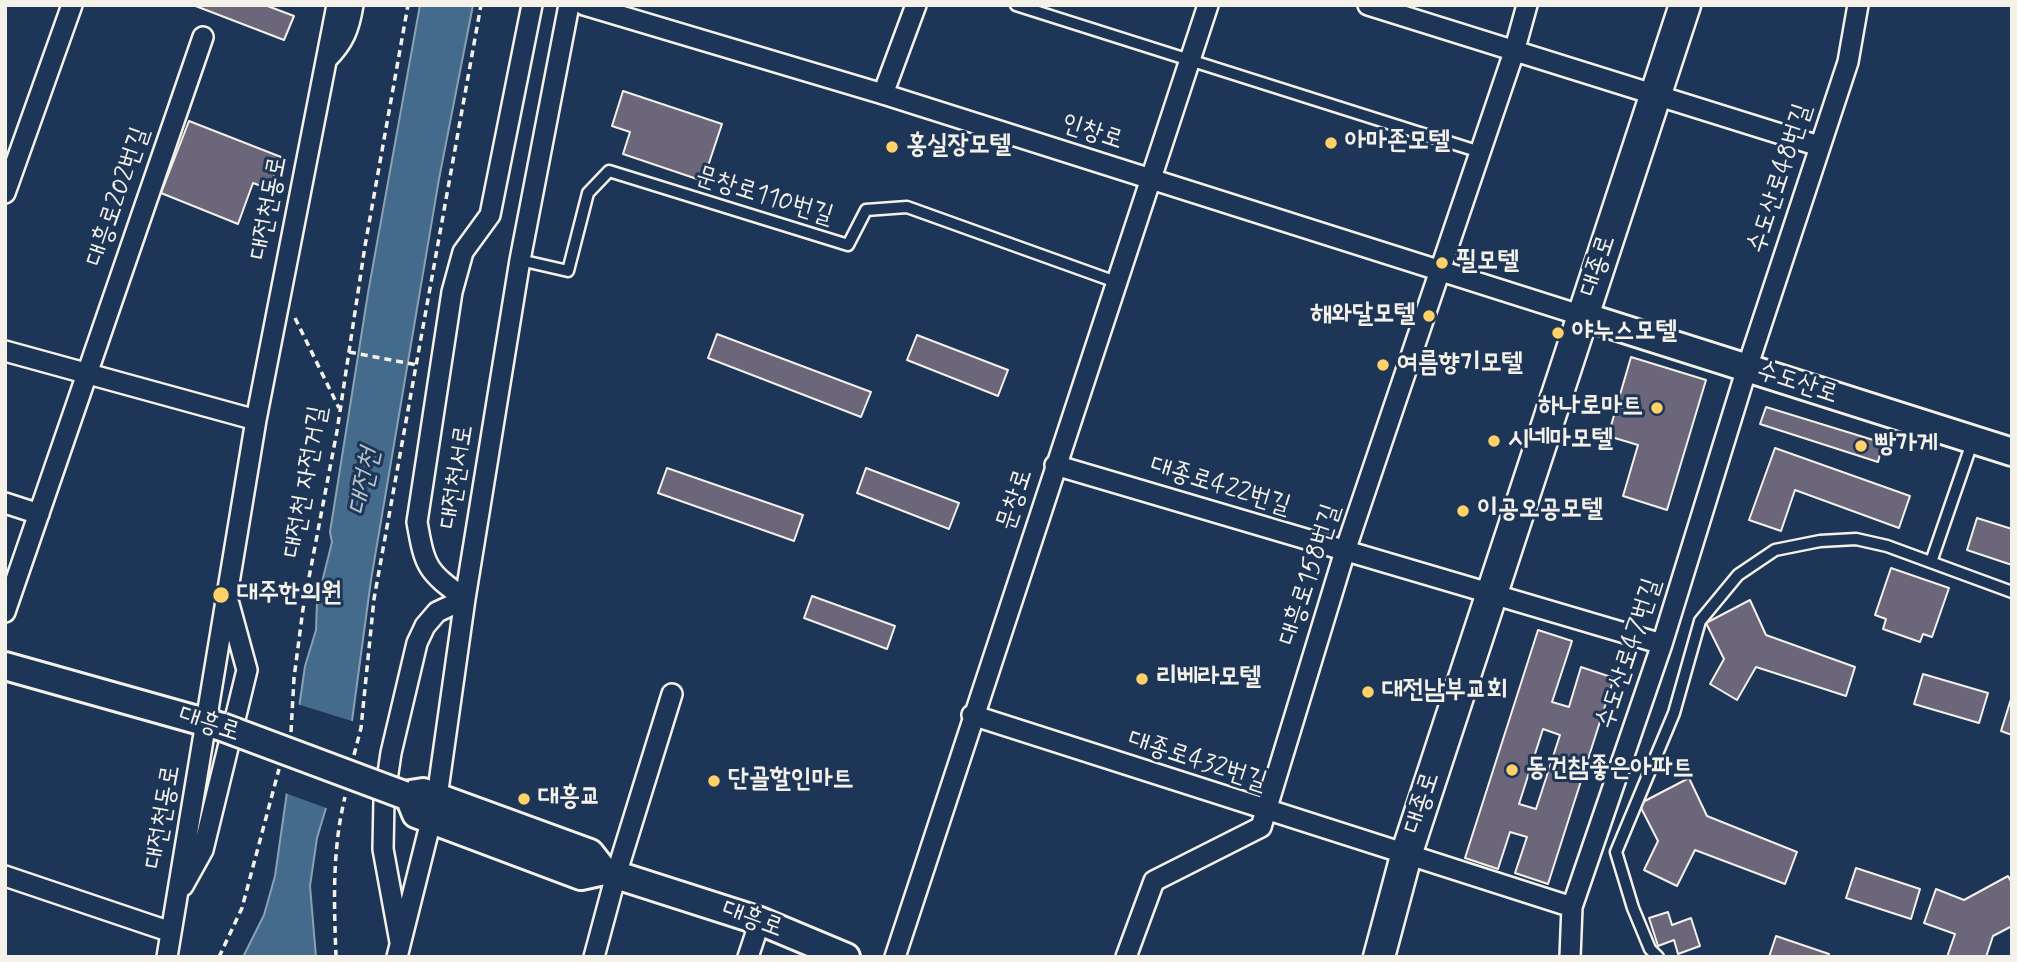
<!DOCTYPE html>
<meta charset="utf-8">
<style>
body{margin:0}
#map{position:relative;width:2017px;height:962px;overflow:hidden;background:#1d3557;font-family:Mynerve,sans-serif}
canvas{display:block}
.frame{position:absolute;inset:0;border:7px solid #f4f1e8;pointer-events:none}
</style>
<div id="map">
<canvas width="2017" height="962"></canvas>
<div class="frame"></div>
</div>
<script>
const c = document.querySelector('canvas').getContext('2d');
c.lineJoin = 'round';
function fill(path, color) {
  c.fillStyle = color;
  c.fill(path, 'evenodd');
}
function trace(path, color, width, dash) {
  c.strokeStyle = color;
  c.lineWidth = width;
  c.lineCap = dash ? 'butt' : 'round';
  c.setLineDash(dash || []);
  c.stroke(path);
}
function drawText(font, color, halo, rows, align = 'center') {
  c.font = font + ' Mynerve,"Poor Story",sans-serif';
  c.lineWidth = 6;
  c.setLineDash([]);
  c.textBaseline = 'middle';
  c.strokeStyle = halo;
  c.fillStyle = color;
  for (const [text, x, y, turn = 0] of rows) {
    c.save();
    c.translate(x, y);
    c.rotate((+turn || 0) * Math.PI / 180);
    c.textAlign = isNaN(turn) ? turn : align;
    if (halo) c.strokeText(text, 0, 0);
    c.fillText(text, 0, 0);
    c.restore();
  }
}
const water = new Path2D(`
 M420 5H473L439 179 371 580 352 721 317 838 310 886 316 957H243L264 915 275 876 305 666 316 630 317 602 332 542 330 532 368 293Z`);
const pier = new Path2D(`
 M297 704 355 722 329 809 285 793Z`);
const building = new Path2D(`
 M193 5H265L294 16 284 40Z
 M623 91 722 124 703 181 623 154 630 132 612 126Z
 M189 121 281 157 269 189 253 183 238 224 161 193Z
 M717 334 871 392 861 417 708 358Z
 M917 335 1008 370 998 396 907 360Z
 M1631 357 1706 380 1667 510 1623 496 1638 445 1608 436Z
 M1766 407 1883 443 1878 462 1760 424Z
 M1775 448 1910 496 1899 528 1795 490 1781 531 1749 520Z
 M667 468 803 515 794 541 658 493Z
 M866 468 959 503 949 529 857 493Z
 M1977 518 2012 529V565L1967 550Z
 M1891 568 1949 588 1932 637 1923 634 1920 642 1883 629 1886 619 1875 615Z
 M812 596 895 626 887 649 804 618Z
 M1750 600 1766 635 1855 667 1846 696 1756 667 1737 700 1710 684 1724 659 1706 623Z
 M1538 630 1572 641 1552 702 1569 707 1581 667 1614 678 1548 884 1515 873 1527 837 1510 832 1498 869 1465 858ZM1543 729 1560 735 1536 809 1519 804Z
 M1923 674 1988 693 1979 723 1914 704Z
 M2011 699H2012V735L2001 731Z
 M1689 778 1707 816 1797 852 1785 884 1695 850 1677 886 1644 870 1658 841 1639 804Z
 M1856 868 1920 889 1911 919 1846 898Z
 M2008 876 2012 883V926L1993 936 1986 957H1947L1955 934 1924 923 1936 889 1964 900Z
 M1668 912 1672 925 1691 918 1700 946 1678 954 1674 940 1658 946 1649 918Z
 M1776 936 1829 954 1828 957H1769Z`);
const path = new Path2D(`
 M295 318 339 408
 M349 352 417 365
 M291 732 294 678 303 609 337 431 365 246 408 5
 M354 755 361 728 374 599 481 5
 M219 957 242 908 279 769
 M336 957C334 902 332 850 345 797`);
const service = new Path2D(`
 M1016 5 1480 152
 M520 260 568 271 588 193 609 171 848 245 866 210 907 207 1116 282
 M1931 562 1973 440
 M1658 957 1650 949 1633 908 1616 852 1674 713 1700 621 1738 575 1775 550 1820 541 1856 539 1887 546 2012 592`);
const minor = new Path2D(`
 M584 5 883 94 1583 316
 M1368 5 1819 146
 M327 59C344 42 349 29 353 5
 M883 94 916 5
 M5 193 72 5
 M5 351 256 420
 M1055 465 1662 644
 M5 503 39 514
 M5 612 203 37
 M972 715 1572 907
 M5 876 171 932
 M183 886 203 850 247 670 229 604
 M400 942 383 849 384 800 391 753 417 643 425 626 437 612 465 599C427 571 425 568 417 522L452 292 463 252 490 215 532 5
 M167 957 256 420 337 5
 M397 957 437 797 465 599 520 260 569 5
 M594 957 616 875 672 694
 M748 957 760 921
 M895 957 1208 5
 M1126 957 1154 881 1261 827 1345 551 1514 52 1527 5
 M1570 957 1572 907 1662 644 1747 368 1848 62 1858 5`);
const secondary = new Path2D(`
 M1583 316 2012 452
 M5 666 222 727
 M404 795 423 792 590 853 604 871
 M409 797 416 814 581 876 604 871 760 921 846 957`);
const primary = new Path2D(`
 M1379 957 1407 852 1685 5`);
const secondaryBridge = new Path2D(`
 M222 727 404 795`);
const markers = [
 [1331,143,7,"#ffd166"],
 [892,147,7,"#ffd166"],
 [1442,263,7,"#ffd166"],
 [1429,316,7,"#ffd166"],
 [1558,333,7,"#ffd166"],
 [1383,365,7,"#ffd166"],
 [1657,408,7,"#ffd166"],
 [1494,441,7,"#ffd166"],
 [1861,446,7,"#ffd166"],
 [1463,511,7,"#ffd166"],
 [221,595,9,"#ffd166"],
 [1142,679,7,"#ffd166"],
 [1368,692,7,"#ffd166"],
 [1512,770,7,"#ffd166"],
 [714,781,7,"#ffd166"],
 [524,799,7,"#ffd166"]
];
const streetNames = [
 ["인창로",1092,133,18],
 ["수도산로48번길",1781,179,-72],
 ["대흥로202번길",119,197,-71],
 ["문창로110번길",764,197,17],
 ["대전천동로",270,208,-79],
 ["대종로",1599,266,-72],
 ["수도산로",1797,384,18],
 ["대전천서로",458,477,-81],
 ["대전천 자전거길",307,482,-80],
 ["대종로422번길",1220,487,17],
 ["문창로",1016,500,-72],
 ["대흥로158번길",1311,575,-72],
 ["수도산로47번길",1630,654,-72],
 ["대흥로",209,725,18],
 ["대종로432번길",1197,762,18],
 ["대종로",1423,803,-72],
 ["대전천동로",164,817,-80],
 ["대흥로",752,920,20]
];
const poiNames = [
 ["아마존모텔",1345,143],
 ["홍실장모텔",906,147],
 ["필모텔",1456,263],
 ["해와달모텔",1415,316,"right"],
 ["야누스모텔",1572,333],
 ["여름향기모텔",1397,365],
 ["하나로마트",1643,408,"right"],
 ["시네마모텔",1508,441],
 ["빵가게",1875,446],
 ["이공오공모텔",1477,511],
 ["대주한의원",237,595],
 ["리베라모텔",1156,679],
 ["대전남부교회",1382,692],
 ["동건참좋은아파트",1526,770],
 ["단골할인마트",728,781],
 ["대흥교",538,799]
];
const waterNames = [
 ["대전천",366,482,-78]
];
fill(water, '#446b8c');
trace(water, '#8aa1b1', 2);
fill(pier, '#1d3557');
fill(building, '#6b667a');
trace(building, '#f4f1e8', 2);
trace(service, '#f4f1e8', 15);
trace(minor, '#f4f1e8', 24);
trace(secondary, '#f4f1e8', 32);
trace(primary, '#f4f1e8', 35);
trace(path, '#f4f1e8', 3.5, [7, 5]);
trace(service, '#1d3557', 10);
trace(minor, '#1d3557', 19);
trace(secondary, '#1d3557', 26);
trace(primary, '#1d3557', 30);
trace(secondaryBridge, '#f4f1e8', 32, []);
trace(secondaryBridge, '#1d3557', 26);
for (const [x, y, r, color] of markers) {
  const dot = new Path2D();
  dot.arc(x, y, r, 0, 2 * Math.PI);
  c.fillStyle = color;
  c.fill(dot);
  trace(dot, '#1d3557', 2.5);
}
drawText('26px', '#f4f1e8', '#1d3557', streetNames);
drawText('bold 26px', '#f4f1e8', '#1d3557', poiNames, 'left');
drawText('italic 28px', '#b6c2c8', '#1d3557', waterNames);
</script>
